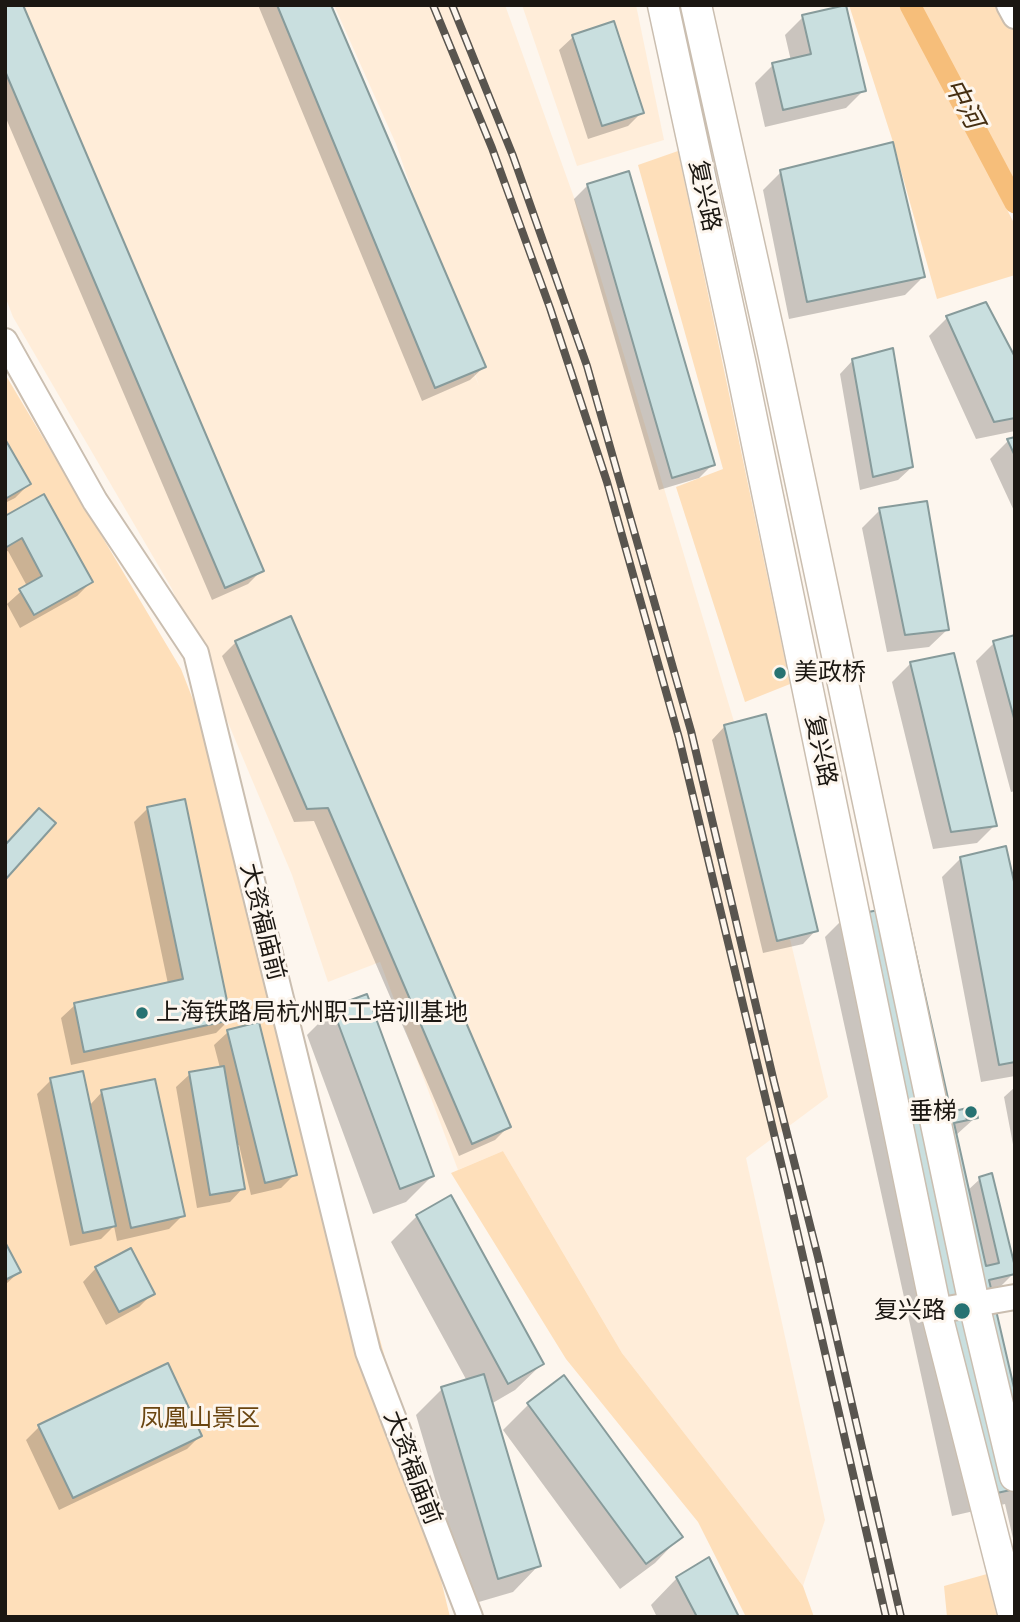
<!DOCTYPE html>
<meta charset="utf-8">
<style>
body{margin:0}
#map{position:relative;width:1020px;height:1622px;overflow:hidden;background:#fdf6ee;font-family:"IBM Plex Sans",sans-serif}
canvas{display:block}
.frame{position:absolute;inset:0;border:7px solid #1b1712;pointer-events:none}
</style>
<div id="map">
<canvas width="1020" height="1622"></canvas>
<div class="frame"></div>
</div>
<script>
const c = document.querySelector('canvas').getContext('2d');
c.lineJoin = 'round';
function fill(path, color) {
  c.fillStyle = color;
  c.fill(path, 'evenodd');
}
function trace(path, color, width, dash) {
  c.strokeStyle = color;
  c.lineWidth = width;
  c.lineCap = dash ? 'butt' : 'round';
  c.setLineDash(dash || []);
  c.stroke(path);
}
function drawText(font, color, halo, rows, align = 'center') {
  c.font = font + ' "IBM Plex Sans","Noto Sans SC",sans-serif';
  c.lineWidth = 6;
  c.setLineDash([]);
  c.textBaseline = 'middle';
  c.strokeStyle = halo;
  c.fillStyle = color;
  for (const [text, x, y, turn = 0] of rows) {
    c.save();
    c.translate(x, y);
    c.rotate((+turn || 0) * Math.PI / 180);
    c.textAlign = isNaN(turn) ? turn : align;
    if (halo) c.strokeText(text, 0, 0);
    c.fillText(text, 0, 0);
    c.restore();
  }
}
const built = new Path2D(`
 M5 5H325L479 386 396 144 334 5H505L591 245 753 785 828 1097 746 1158 825 1520 803 1586 622 1353 503 1151 458 1170 380 962 328 982 292 875 172 589 13 317 5 296Z
 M522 5H636L664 140 577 166Z`);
const green = new Path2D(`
 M849 5H901L1015 225V275L937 299 893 142Z
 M919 5H1008L1015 18V185Z
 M678 151 790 684 745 702 676 487 723 469 638 165Z
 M5 374 181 669 223 776 401 1415 450 1617H5Z
 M503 1151 622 1353 803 1586 814 1617H746L698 1522 566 1359 451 1173Z
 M987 1574 997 1617H947L944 1586Z`);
const shadow = new Path2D(`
 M5 5 262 570 248 584 212 600 5 116Z
 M258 5H329L484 367 470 380 422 401Z
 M803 17 864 90 846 108 765 127 755 83 773 65 791 61 785 35Z
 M573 37 642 112 628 126 588 139 559 50Z
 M781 172 923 277 905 295 789 319 763 190Z
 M587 186 713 464 699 478 659 490 574 199Z
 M947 318 1015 361V431L976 439 929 336Z
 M853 360 912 467 898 480 860 490 840 374Z
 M1015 439V513L990 459 1008 441Z
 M5 443 29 484 15 498 5 503Z
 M880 510 948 629 929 647 887 652 862 528Z
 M5 518 91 582 77 596 20 628 7 604 27 586 8 551 5 552Z
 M1015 637V791L1011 792 976 661 994 643Z
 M236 642 509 1126 495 1140 459 1156 314 821 294 822 222 656Z
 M911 663 995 825 977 843 933 849 892 682Z
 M725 726 816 930 803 944 763 953 712 740Z
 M148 808 229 1020 216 1033 71 1065 61 1018 75 1005 168 984 134 822Z
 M960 859 1015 894V1076L981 1082 942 877Z
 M843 919 950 1114 976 1117 955 1136 967 1191 980 1179 1014 1273 996 1291 990 1293 1015 1400V1547L1005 1504 952 1516 825 937Z
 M333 1009 432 1176 406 1202 373 1214 307 1035Z
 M228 1032 295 1174 281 1188 251 1195 239 1145 236 1146 243 1188 230 1202 197 1208 176 1087 190 1074 220 1068 214 1045Z
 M51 1080 89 1106 102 1092 183 1215 169 1229 117 1241 114 1226 101 1239 70 1246 37 1094Z
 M1015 1087V1155L1004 1097Z
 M417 1216 542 1364 515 1390 491 1404 539 1565 513 1592 472 1604 416 1415 442 1389 467 1381 391 1242Z
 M5 1246 19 1272 5 1285Z
 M96 1268 153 1293 139 1307 106 1325 83 1282Z
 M529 1404 681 1536 655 1563 620 1589 503 1430Z
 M40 1426 200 1436 187 1449 59 1510 26 1440Z
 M677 1578 737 1617H657L651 1605Z`);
const canal = new Path2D(`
 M910 5 1015 203`);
const building = new Path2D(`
 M5 5H23L264 571 225 588 5 71Z
 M277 5H331L486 367 435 388Z
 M846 5 866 91 783 110 772 63 811 54 802 15Z
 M614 21 644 113 602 126 572 35Z
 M893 142 925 277 807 302 780 170Z
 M629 171 715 465 672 478 587 184Z
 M986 302 1015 357V418L994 422 946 316Z
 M893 348 913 467 873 477 852 359Z
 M1015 437V456L1007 439Z
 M5 439 31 484 5 499Z
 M44 494 93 582 34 615 19 589 42 576 22 538 5 548V516Z
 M927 501 949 630 905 635 879 508Z
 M291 616 511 1127 472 1144 328 808 307 809 235 641Z
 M1015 635V722L993 641Z
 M954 653 997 826 951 832 910 662Z
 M766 714 818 931 777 941 724 725Z
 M185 799 231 1020 84 1052 74 1003 183 979 147 807Z
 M39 808 56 823 5 880V845Z
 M1006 846 1015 886V1062L999 1065 960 857Z
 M905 905 951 1112 975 1106 978 1118 954 1123 986 1266 999 1263 979 1177 992 1173 1015 1267V1274L989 1280 1015 1392V1489L970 1499 842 917Z
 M367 994 434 1176 400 1189 332 1007Z
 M259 1022 297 1175 265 1183 227 1030Z
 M224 1066 245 1189 210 1195 189 1072Z
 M83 1071 116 1226 83 1233 50 1078Z
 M155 1079 185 1216 131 1228 101 1090Z
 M975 1106 978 1118 967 1120 964 1109Z
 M451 1195 544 1364 508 1384 416 1215Z
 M5 1242 21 1272 5 1280Z
 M131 1248 155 1294 119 1312 95 1267Z
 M168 1363 202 1436 73 1498 38 1425Z
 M484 1374 541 1566 498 1579 441 1387Z
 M564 1375 683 1537 646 1564 527 1403Z
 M709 1557 739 1617H697L676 1577Z`);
const minor = new Path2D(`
 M1009 5 1015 16
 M5 341 95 501 196 653 368 1352 470 1617
 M936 1311 1015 1297`);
const major = new Path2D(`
 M663 5 740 361 936 1311 1014 1617
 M696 5 772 347 974 1304 1015 1476`);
const rail = new Path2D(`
 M433 5 492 148 550 308 607 482 679 738 788 1192 886 1617
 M452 5 513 156 587 366 691 731 774 1082 818 1257 901 1617`);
const markers = [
 [780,673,7,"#277272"],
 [142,1013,7,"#277272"],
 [971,1112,7,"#277272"],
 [962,1311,9,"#277272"]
];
const streetNames = [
 ["复兴路",704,196,78],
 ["复兴路",820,751,78],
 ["大资福庙前",262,922,76],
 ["大资福庙前",412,1468,69]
];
const poiNames = [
 ["美政桥",794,673],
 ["上海铁路局杭州职工培训基地",156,1013],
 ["垂梯",957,1112,"right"],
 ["复兴路",946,1311,"right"]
];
const parkNames = [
 ["凤凰山景区",200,1419]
];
const waterNames = [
 ["中河",963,104,62]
];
fill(built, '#ffedd9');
fill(green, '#fedfba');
fill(shadow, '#0003');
trace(canal, '#f6be7a', 21);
fill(building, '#c9dfdf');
trace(building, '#879b9b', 2);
trace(minor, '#cabeb0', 28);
trace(major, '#cabeb0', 33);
trace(minor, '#fff', 24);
trace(major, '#fff', 30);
trace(rail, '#59554f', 8);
trace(rail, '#fdf6ee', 5, [16]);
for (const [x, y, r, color] of markers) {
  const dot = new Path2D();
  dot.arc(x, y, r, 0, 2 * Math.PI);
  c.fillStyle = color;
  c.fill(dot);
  trace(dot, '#fdf6ee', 2.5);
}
drawText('24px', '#1b1712', '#fdf6ee', streetNames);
drawText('24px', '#1b1712', '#fdf6ee', poiNames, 'left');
drawText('24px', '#6a4510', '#fdf6ee', parkNames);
drawText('italic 26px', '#462f12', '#fdf6ee', waterNames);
</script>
